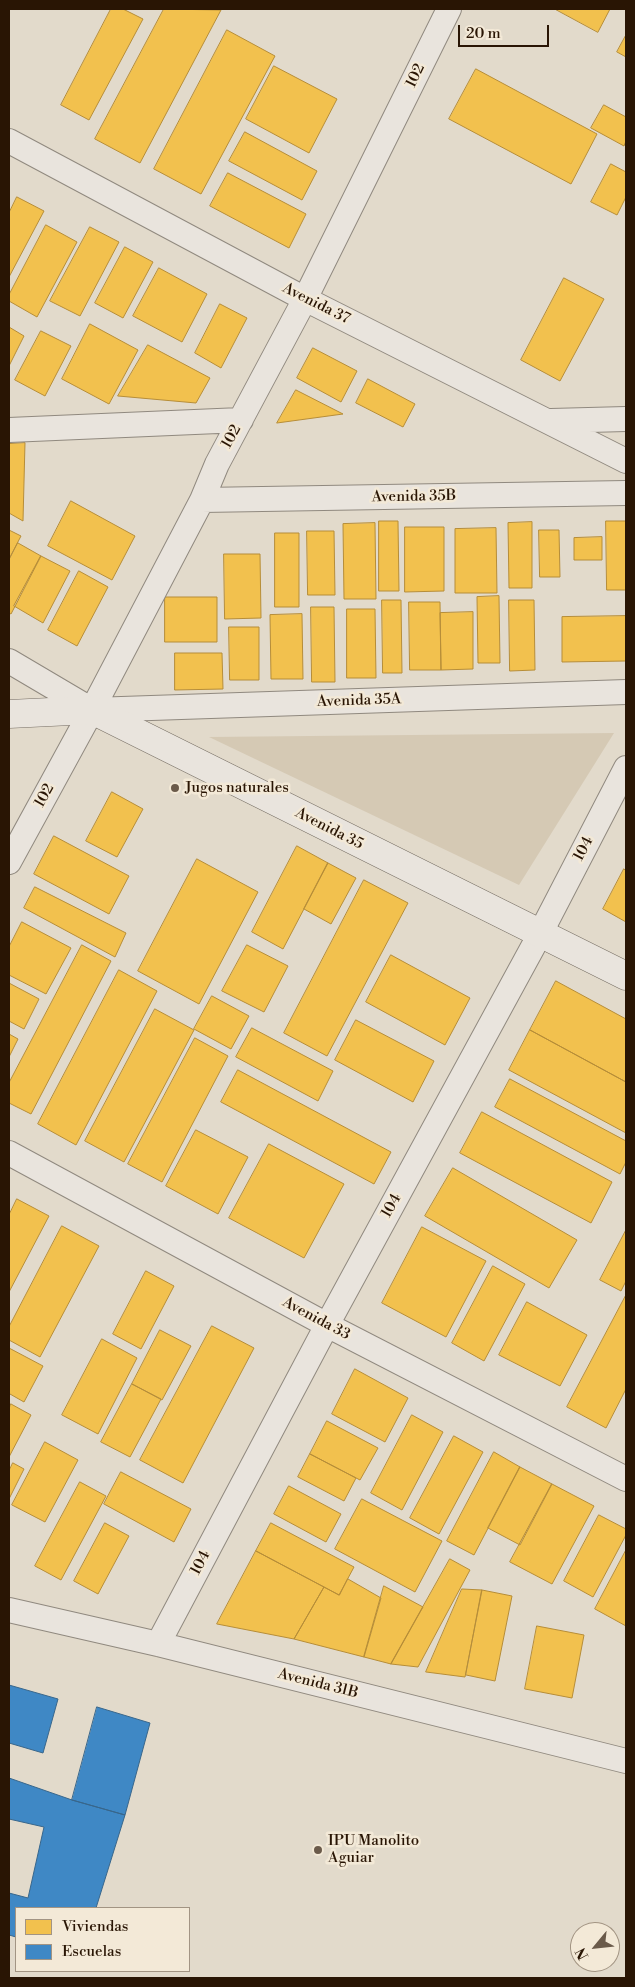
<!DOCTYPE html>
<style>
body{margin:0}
#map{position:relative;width:635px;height:1987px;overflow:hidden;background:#e2dacb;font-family:"Libre Bodoni",serif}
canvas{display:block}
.frame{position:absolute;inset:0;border:10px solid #291504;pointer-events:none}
.legend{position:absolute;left:15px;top:1907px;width:175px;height:65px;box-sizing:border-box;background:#f3e9d7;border:1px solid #a29483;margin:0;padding:6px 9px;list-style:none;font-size:15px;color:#291504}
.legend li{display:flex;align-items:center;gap:10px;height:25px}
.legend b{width:25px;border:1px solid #a29483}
.north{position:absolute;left:570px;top:1922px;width:50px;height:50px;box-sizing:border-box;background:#f3e9d7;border:1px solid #a29483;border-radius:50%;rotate:242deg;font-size:14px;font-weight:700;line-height:20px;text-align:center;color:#291504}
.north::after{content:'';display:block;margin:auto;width:18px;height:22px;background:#6a5a4a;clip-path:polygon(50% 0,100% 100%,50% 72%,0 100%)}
.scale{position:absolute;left:458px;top:25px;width:91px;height:22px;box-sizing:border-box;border:2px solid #291504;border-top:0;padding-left:6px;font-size:15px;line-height:18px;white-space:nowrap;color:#291504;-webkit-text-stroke:4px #f3e9d7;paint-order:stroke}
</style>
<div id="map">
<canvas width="635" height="1987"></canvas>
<div class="frame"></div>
<ul class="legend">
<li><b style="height:14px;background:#f2c14e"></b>Viviendas</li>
<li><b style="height:14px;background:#3f88c5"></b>Escuelas</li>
</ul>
<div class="north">N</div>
<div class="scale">20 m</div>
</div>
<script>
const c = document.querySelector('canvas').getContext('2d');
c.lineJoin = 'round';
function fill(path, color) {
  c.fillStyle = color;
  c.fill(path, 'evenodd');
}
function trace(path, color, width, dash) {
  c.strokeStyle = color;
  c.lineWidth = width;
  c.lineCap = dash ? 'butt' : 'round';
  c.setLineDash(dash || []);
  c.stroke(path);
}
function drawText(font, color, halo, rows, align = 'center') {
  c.font = font + ' "Libre Bodoni",serif';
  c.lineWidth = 5;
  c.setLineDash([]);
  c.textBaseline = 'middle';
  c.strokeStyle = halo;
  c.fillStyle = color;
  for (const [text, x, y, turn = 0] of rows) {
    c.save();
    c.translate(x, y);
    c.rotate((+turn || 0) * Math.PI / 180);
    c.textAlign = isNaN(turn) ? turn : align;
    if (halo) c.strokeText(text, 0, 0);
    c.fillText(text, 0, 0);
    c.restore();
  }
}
const green = new Path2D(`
 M614 733 519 885 209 737Z`);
const homes = new Path2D(`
 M111 9H123L143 19 89 120 61 105Z
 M164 9 221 10 140 163 95 139Z
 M555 9H610L598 32Z
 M227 30 275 56 201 194 154 169Z
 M626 35V57L617 52Z
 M274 66 337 99 309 153 246 119Z
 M476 69 597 134 571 184 449 119Z
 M604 105 626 117V141L624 146 591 128Z
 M245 132 317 171 302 200 229 161Z
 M611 164 626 172V197L617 215 591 202Z
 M228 173 306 214 289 248 210 206Z
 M17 197 44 211 9 277V213Z
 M46 225 77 242 37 317 9 301V295Z
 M90 227 119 242 80 316 50 301Z
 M125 247 153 262 123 318 95 303Z
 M159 268 207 294 182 342 133 316Z
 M564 278 604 299 560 381 521 360Z
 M220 304 247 318 221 368 195 353Z
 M90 324 138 350 109 404 62 379Z
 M9 327 24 336 9 366Z
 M41 331 71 346 45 396 15 380Z
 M148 345 210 378 196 403 118 396Z
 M313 348 357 371 341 402 297 378Z
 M368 379 415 404 403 427 356 403Z
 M296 390 343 414 277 423Z
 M25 443 23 521 9 513V444Z
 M71 501 135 536 112 580 48 546Z
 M379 521H398L399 591H379Z
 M606 521H626V590H607Z
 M532 522V588H509L508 523Z
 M375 523 376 599H344L343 524Z
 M405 527H444V591L405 592Z
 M496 528 497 593H455V529Z
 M9 530 21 536 9 559Z
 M539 530H559L560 577H540Z
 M307 531H334L335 595H308Z
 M275 533H299V607H275Z
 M602 537V560H574V538Z
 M18 543 41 556 11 614 9 613V560Z
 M224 554H260L261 618 225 619Z
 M41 556 70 571 43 623 14 606Z
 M79 571 108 587 77 646 48 630Z
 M499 596 500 663H478L477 597Z
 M165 597H217V642H165Z
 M382 600H401L402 673H383Z
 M509 600H534L535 670 510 671Z
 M409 602H440L441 670H410Z
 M311 607H334L335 682H312Z
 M347 609H375L376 678H347Z
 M473 612V669L441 670 440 613Z
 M302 614 303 679H271L270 615Z
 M626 616V661L562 662V617Z
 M229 627H259V680H230Z
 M175 653H222L223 689 175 690Z
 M112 792 143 809 117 857 86 841Z
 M54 836 129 876 109 914 34 874Z
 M297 846 328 863 283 949 252 932Z
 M197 859 258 892 199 1004 138 971Z
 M328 863 356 878 331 924 304 909Z
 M624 869 626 871V922L603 909Z
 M364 880 408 903 327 1056 284 1033Z
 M35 887 126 933 115 957 24 908Z
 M22 922 71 948 46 994 9 975V947Z
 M82 945 111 961 31 1114 9 1103V1083Z
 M247 945 288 966 264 1012 222 991Z
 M391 955 470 998 445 1045 366 1002Z
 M119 970 157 991 76 1145 38 1124Z
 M556 981 626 1019V1082L530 1030Z
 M9 983 39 999 24 1029 9 1021Z
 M212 996 249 1016 231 1049 194 1029Z
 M155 1009 194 1030 124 1162 85 1141Z
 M356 1020 434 1061 413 1102 335 1060Z
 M252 1028 333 1071 318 1101 236 1057Z
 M530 1030 626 1082V1133L509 1070Z
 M9 1034 18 1039 9 1057Z
 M195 1038 228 1056 162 1182 128 1164Z
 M238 1070 391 1152 374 1184 221 1102Z
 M510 1079 626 1141V1162L620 1174 495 1107Z
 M482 1112 612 1182 591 1223 460 1153Z
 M196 1130 248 1157 218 1214 166 1186Z
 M269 1144 344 1184 304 1258 229 1218Z
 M453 1168 577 1240 549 1288 425 1216Z
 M17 1199 49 1216 9 1292V1215Z
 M62 1226 99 1246 40 1357 9 1340V1327Z
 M422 1227 486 1261 446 1337 382 1303Z
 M626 1230V1281L621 1291 600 1280Z
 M493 1266 525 1284 484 1361 452 1343Z
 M146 1271 174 1286 141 1349 113 1334Z
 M626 1295V1389L606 1428 567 1407Z
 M527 1302 587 1335 560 1386 499 1355Z
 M212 1326 254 1348 183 1483 140 1460Z
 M160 1330 191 1346 162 1400 132 1384Z
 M102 1339 137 1358 98 1434 62 1415Z
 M9 1348 43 1366 24 1402 10 1394 9 1397Z
 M355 1369 408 1398 385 1442 332 1414Z
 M132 1384 161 1399 130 1457 101 1442Z
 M11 1404 31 1415 9 1457V1409Z
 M412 1415 443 1432 402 1510 371 1493Z
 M327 1421 378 1448 360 1480 310 1454Z
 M454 1436 483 1452 439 1534 410 1518Z
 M45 1442 78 1460 45 1522 12 1505Z
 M494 1452 520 1467 474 1555 447 1541Z
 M310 1454 356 1478 344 1501 298 1477Z
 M13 1463 24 1469 9 1499V1471Z
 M520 1467 552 1484 520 1545 488 1528Z
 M121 1472 191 1509 174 1542 104 1504Z
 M80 1482 106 1496 61 1580 35 1566Z
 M552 1484 594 1506 552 1584 510 1562Z
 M289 1486 341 1514 326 1542 274 1514Z
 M362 1499 442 1541 415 1592 335 1549Z
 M599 1515 626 1529V1535L593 1597 564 1581Z
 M105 1523 129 1536 98 1594 74 1581Z
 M271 1523 354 1567 339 1595 256 1551Z
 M626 1550V1626L595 1609Z
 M256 1551 324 1587 294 1639 217 1624Z
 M450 1559 470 1570 418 1667 391 1664Z
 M348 1579 381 1598 364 1657 294 1639 324 1587 339 1595Z
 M384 1586 423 1607 391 1664 364 1657Z
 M462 1589 482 1590 465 1677 426 1672Z
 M482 1590 512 1596 495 1681 466 1675Z
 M537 1626 584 1635 572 1698 525 1689Z`);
const schools = new Path2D(`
 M9 1685 58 1699 43 1753 9 1743Z
 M97 1707 150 1723 125 1815 72 1800Z
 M9 1778 72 1800 125 1815 96 1908H16V1937L9 1935V1893L28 1898 44 1827 9 1819Z`);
const street = new Path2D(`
 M9 141 305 299 626 461
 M551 421 626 419
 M9 430 241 420
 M202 500 626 493
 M9 661 92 710 626 692
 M9 862 92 710 202 500 217 464 305 299 449 9
 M9 1153 327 1325 626 1479
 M9 1610 158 1644 626 1761
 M158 1644 327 1325 540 934 626 768`);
const secondary = new Path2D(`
 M9 714 92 710 626 976`);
const markers = [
 [175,788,5,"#6a5a4a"],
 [318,1850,5,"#6a5a4a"]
];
const streetNames = [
 ["102",416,76,-64],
 ["Avenida 37",316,304,27],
 ["102",232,437,-61],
 ["Avenida 35B",414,497,-1],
 ["Avenida 35A",359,701,-2],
 ["102",45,796,-61],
 ["Avenida 35",329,829,27],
 ["104",584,849,-62],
 ["104",392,1206,-61],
 ["Avenida 33",316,1319,28],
 ["104",201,1563,-62],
 ["Avenida 31B",318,1684,14]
];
const poiNames = [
 ["Jugos naturales",185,788],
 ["IPU Manolito",328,1841],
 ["Aguiar",328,1858]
];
fill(green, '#d5c9b4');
fill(homes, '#f2c14e');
trace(homes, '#b68d38', 1);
fill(schools, '#3f88c5');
trace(schools, '#38668b', 1);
trace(street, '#90897f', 26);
trace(secondary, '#766e64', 29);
trace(street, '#e9e4dd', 24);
trace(secondary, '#e9e4dd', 28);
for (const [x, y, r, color] of markers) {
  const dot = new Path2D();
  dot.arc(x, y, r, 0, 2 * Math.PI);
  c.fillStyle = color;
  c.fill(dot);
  trace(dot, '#f3e9d7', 2);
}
drawText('15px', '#291504', '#f3e9d7', streetNames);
drawText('15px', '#291504', '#f3e9d7', poiNames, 'left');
</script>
